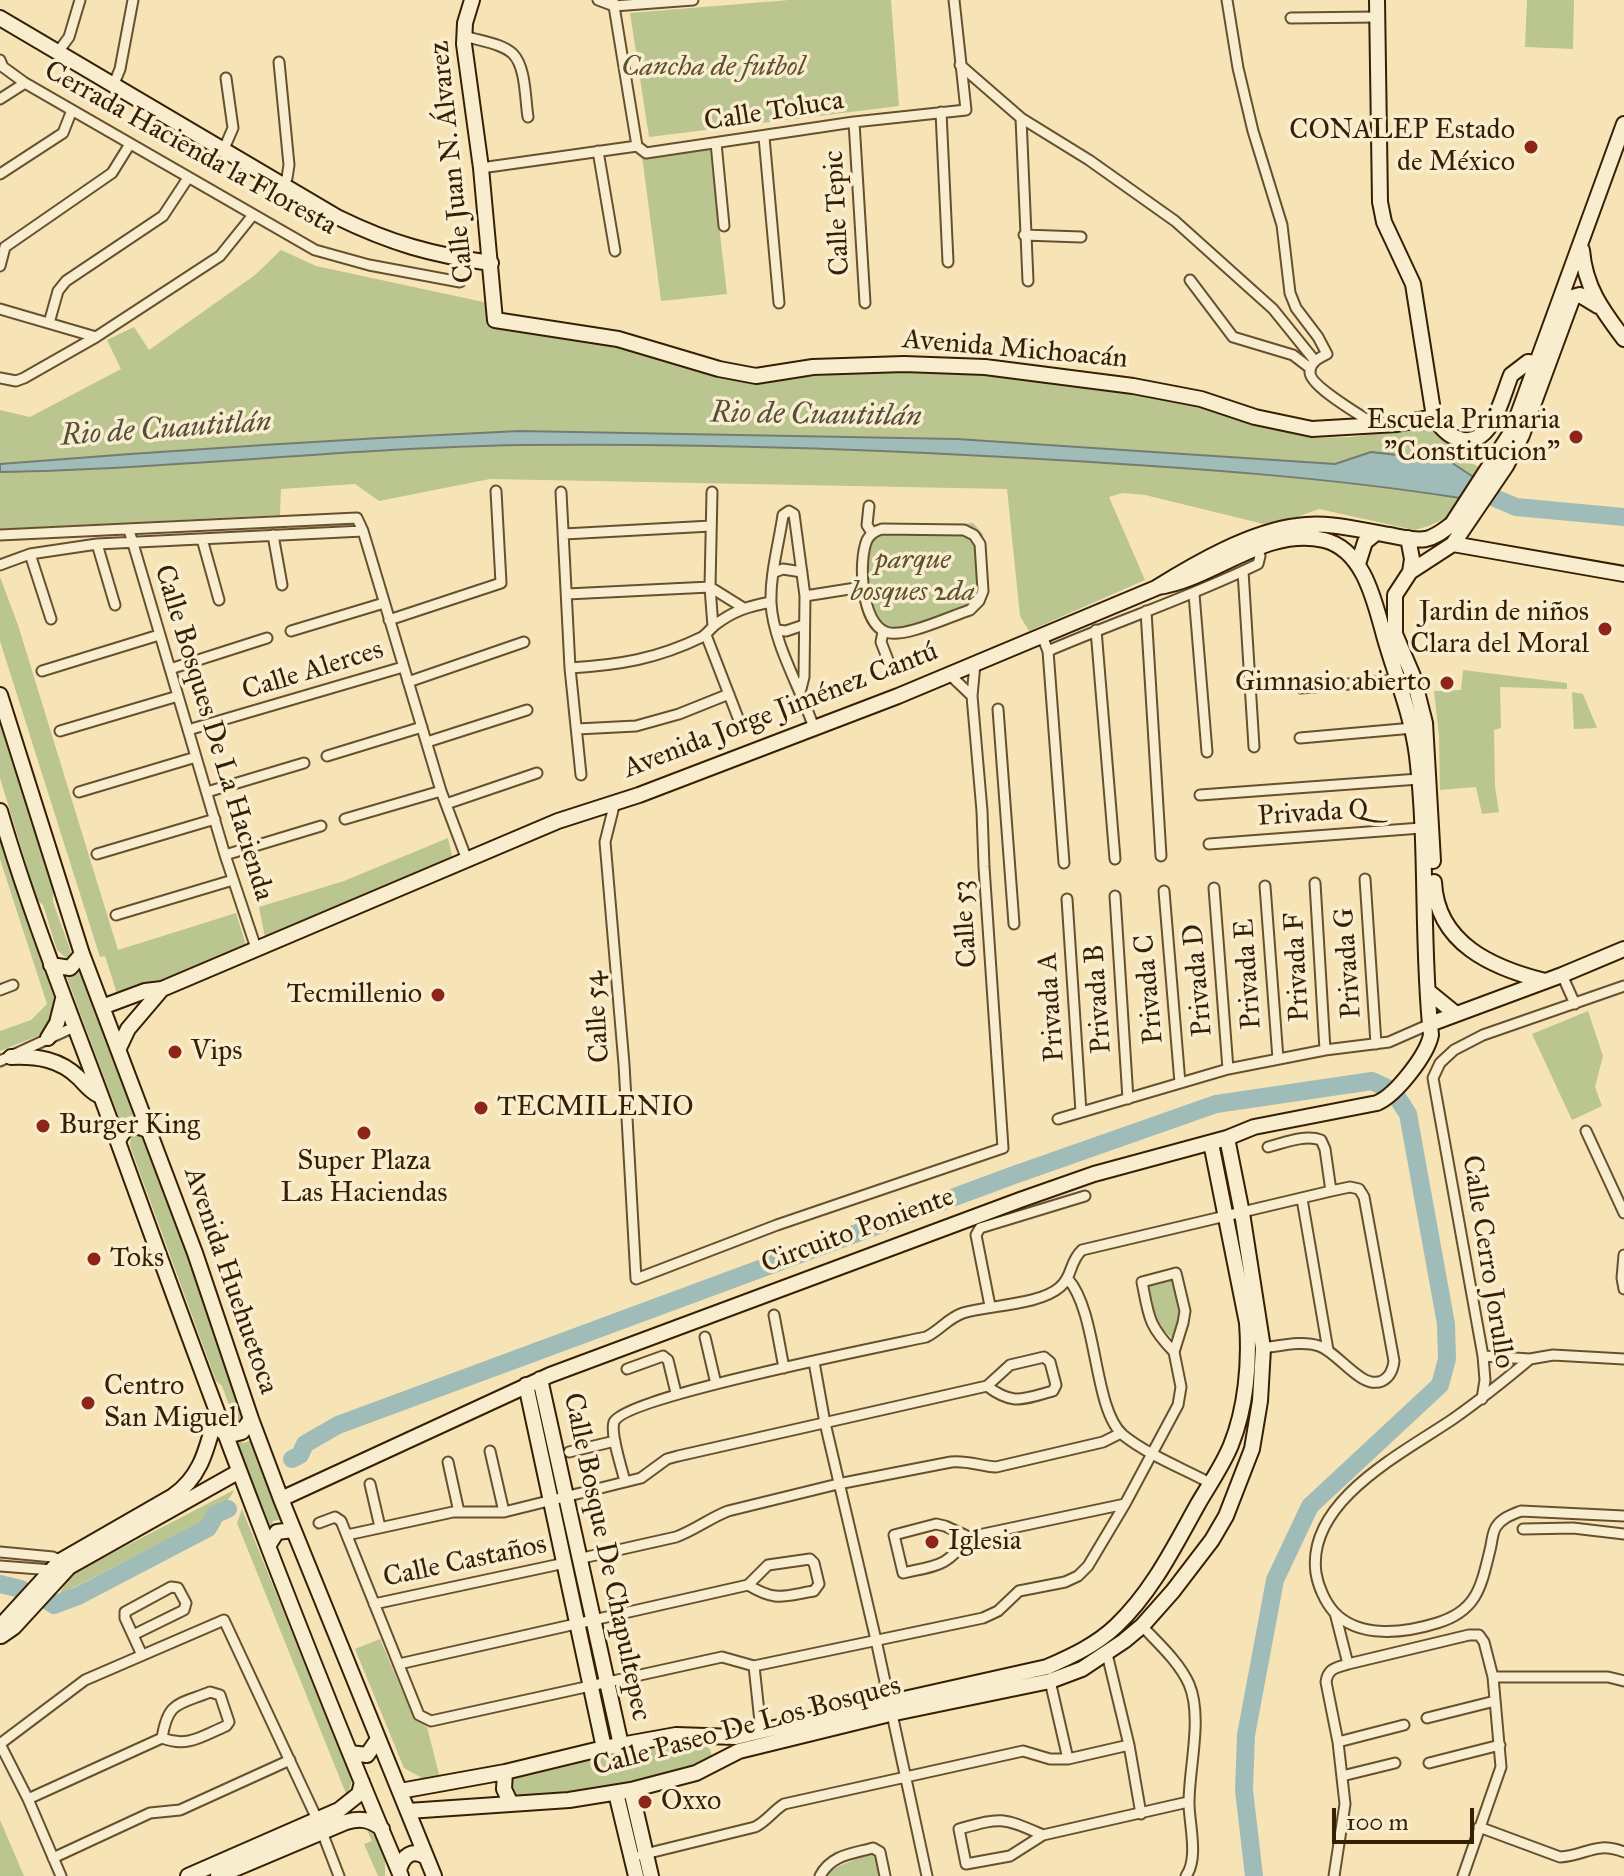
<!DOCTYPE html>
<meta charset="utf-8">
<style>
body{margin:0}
#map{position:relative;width:1624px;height:1876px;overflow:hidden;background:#f6e4b7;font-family:"IM FELL Great Primer",serif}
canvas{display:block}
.scale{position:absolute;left:1332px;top:1808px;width:142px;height:36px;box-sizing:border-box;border:4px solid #371f03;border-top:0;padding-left:10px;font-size:24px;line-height:28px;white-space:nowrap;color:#371f03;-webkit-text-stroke:6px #f9edd0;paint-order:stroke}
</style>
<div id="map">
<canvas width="1624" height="1876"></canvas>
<div class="scale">100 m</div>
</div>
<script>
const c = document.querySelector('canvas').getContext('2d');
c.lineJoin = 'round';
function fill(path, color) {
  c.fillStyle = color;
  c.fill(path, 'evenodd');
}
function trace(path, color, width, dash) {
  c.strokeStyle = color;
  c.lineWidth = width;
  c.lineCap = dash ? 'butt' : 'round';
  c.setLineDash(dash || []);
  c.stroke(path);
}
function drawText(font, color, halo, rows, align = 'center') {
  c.font = font + ' "IM FELL Great Primer",serif';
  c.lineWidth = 7;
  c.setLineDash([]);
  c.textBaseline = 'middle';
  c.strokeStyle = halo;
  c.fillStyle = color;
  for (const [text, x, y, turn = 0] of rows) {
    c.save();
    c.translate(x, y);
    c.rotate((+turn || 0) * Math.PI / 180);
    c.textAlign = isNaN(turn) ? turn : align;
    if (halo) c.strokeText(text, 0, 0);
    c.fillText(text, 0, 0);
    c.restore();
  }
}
const green = new Path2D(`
 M789 0H891L899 106 649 137 630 13Z
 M1527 0H1574L1573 49 1525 47Z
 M710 149 727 294 661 301 642 156Z
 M281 250 316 266 488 303 491 325 615 344 751 381 907 369 1014 377 1123 390 1198 405 1311 438 1352 437 1430 425 1458 455 1482 469 1446 518 1429 526 1414 530 1319 509 1272 526 1145 495 1122 493 1109 497 1145 580 1029 631 1020 616 1007 489 490 479 379 501 355 484 281 489 280 515 0 529V410L30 417 121 369 107 340 134 327 149 350 255 275Z
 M973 523 983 534 989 586 987 598 982 606 908 630H888L875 620 869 606 864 552 876 530Z
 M0 577 18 625 118 950 236 913 247 948 119 1000 105 956 100 957 0 641Z
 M1463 670 1567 683V689L1500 687 1501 728 1494 730 1495 787 1499 812 1482 814 1476 787 1440 790 1439 736 1434 691 1461 690Z
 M1572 692 1583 694 1597 728 1574 729Z
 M0 715 53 885V902L70 949 71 957 67 959 57 950 43 905 37 900 0 778Z
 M0 830 57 1000 54 1014 45 1033 0 1051V1031L31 1020 47 1004 0 859Z
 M448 838 454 864 266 943 259 907 344 881Z
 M81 969 139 1117C131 1114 126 1116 121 1123L66 975 77 974Z
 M1588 1011 1603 1056 1595 1087 1602 1106 1572 1120 1532 1034Z
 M136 1134 144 1135 194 1268 242 1410 244 1422 239 1425 235 1421 222 1386 216 1381 130 1146 131 1136Z
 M1175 1274 1184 1313 1172 1338 1158 1325 1148 1281Z
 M252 1434 286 1522 278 1520 273 1521 270 1529 236 1440 244 1443 251 1440Z
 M234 1490C227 1506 214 1510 202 1522L59 1595 68 1576Z
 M242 1509 352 1781 347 1796 237 1523Z
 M380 1639 414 1719 427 1727 440 1778H422L404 1768 355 1649Z
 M699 1737C711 1747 716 1756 707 1770L569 1794 517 1796C512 1787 511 1780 516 1772Z
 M0 1820 24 1876H0Z
 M367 1830C384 1840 386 1858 385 1876H378L364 1844 372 1841Z
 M878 1850 883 1876H828L827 1871Z`);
const water = new Path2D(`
 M519 431 957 439 1335 464 1371 452 1449 461 1475 478 1460 498C1326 477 1192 468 1057 460 879 449 700 443 521 445 347 448 174 469 0 472V464C173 450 346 439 519 431Z`);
const river = new Path2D(`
 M1471 488 1516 507 1624 517
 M292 1459 300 1455 305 1444 338 1425 1014 1175 1216 1104 1372 1081 1387 1088
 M0 1584 21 1589
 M48 1601 54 1605 78 1596 208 1528 216 1514 228 1509
 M1254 1876 1244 1790 1246 1735 1275 1580 1310 1506 1440 1385 1447 1359 1446 1324 1408 1114 1397 1097`);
const street = new Path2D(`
 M598 0 614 6 693 0
 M613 0 637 146
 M1227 0 1238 68 1253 131 1282 225 1290 293 1296 308 1318 337 1327 354C1319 358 1310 362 1310 372 1309 386 1362 416 1375 425
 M1291 18 1377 17
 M465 36C479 41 502 43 513 54 526 67 525 99 528 117
 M58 52 69 37 80 0
 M0 60 3 67 25 83 315 250 369 265 460 282
 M279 62 289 165 287 178 282 186
 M960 65 1021 118 1089 160 1175 221 1273 309 1315 361
 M113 86 120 69 133 0
 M0 99 25 83
 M941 112 948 262
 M1021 118 1028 281
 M854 122 865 303
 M764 137 779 303
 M716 143 724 226
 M223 151 233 128 226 78
 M598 151 615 251
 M481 168 637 146 646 153 854 122 966 110 954 0
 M0 174 63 133 72 110
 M1024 235 1081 237
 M0 266 5 247 112 173 130 144
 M1190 280 1233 337 1293 355 1310 368
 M0 309 96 337
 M49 323 58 291 66 281 163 216 188 178
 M0 378 16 381 24 378 96 337 220 256 253 215
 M561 492 570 668 581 775
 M712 492 710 587 713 627
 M869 506 867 525 872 533
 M882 529 964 530 974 535 980 544 983 591 979 601 970 610C951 616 903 639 886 632 861 623 858 561 867 540 870 534 875 531 882 529Z
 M129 530 225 855 256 948
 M564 534 711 526
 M0 535 357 518 363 531 441 791 467 860
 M273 535 282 585
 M202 539 219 600
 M97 544 115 605
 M30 554 51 619
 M0 565 30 554 97 544 363 531
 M1243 571 1254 747
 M775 572 783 569 802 572
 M710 587 742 607
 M567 594 710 587
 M1194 594 1207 752
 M805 596 862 587
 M1146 611 1161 856
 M389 620 501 583 496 491
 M777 630 786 631 804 625
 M1096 630 1115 859
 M291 631 384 603
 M883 632 881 642 888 660
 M706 635 740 723
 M1042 636 1048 651 1064 863
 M1048 651C1118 621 1190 597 1258 564L1260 556 1257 549
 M570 668C619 665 657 659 702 637 707 634 710 629 715 625 733 611 749 606 771 602
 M170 669 267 638
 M42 671 159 635
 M950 675 972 696
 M408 682 524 642
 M1301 688 1397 680
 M801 689 804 677 805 596 794 514 789 511 783 515C779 543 770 574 771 603 773 643 801 689 814 728
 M998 709 1014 924
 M577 729 636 726 679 714 729 694
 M188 730 403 667
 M60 731 178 696
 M1300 738 1413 728
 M427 742 527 710
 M327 756 422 727
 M79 792 196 757
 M207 792 304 763
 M1200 795 1419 779
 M615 802 605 842 624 1064 636 1279 777 1225 1003 1148 984 867 982 811 972 696 975 664
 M446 804 537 773
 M345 819 441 791
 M1209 844 1421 828
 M97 854 215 819
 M225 855 321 826
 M1365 879 1376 1044
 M1315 883 1325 1050
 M1265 886 1278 1059
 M1214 888 1228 1069
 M1164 891 1180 1083
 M1115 896 1128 1099
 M1067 899 1081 1112
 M116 915 233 880
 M1562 975 1575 1004
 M0 990 13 985
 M0 1061 74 1027
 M1058 1119 1228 1069 1325 1050 1389 1042 1430 1024
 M1586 1131 1624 1213
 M1268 1147C1284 1143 1305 1134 1321 1140L1325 1149 1331 1191
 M1302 1199 1328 1350
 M1624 1255 1622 1278 1624 1289
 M1068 1279C1098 1313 1093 1409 1123 1435 1148 1455 1182 1468 1210 1483
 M990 1306 976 1235 980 1228 1085 1196
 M774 1315 784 1368
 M705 1337 716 1384
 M1483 1356 1530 1359 1553 1355 1624 1359
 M1530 1359C1505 1380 1480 1400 1453 1419 1403 1453 1306 1501 1316 1573 1318 1586 1325 1602 1334 1612 1359 1639 1405 1633 1437 1623 1477 1611 1481 1587 1490 1550 1492 1543 1492 1533 1496 1527 1502 1518 1511 1515 1521 1511L1624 1516
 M814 1362 825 1423 876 1640 927 1876
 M627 1369 663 1356 668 1360 676 1393
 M1482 1399 1485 1380 1483 1356 1433 1078 1440 1063 1454 1050 1483 1035 1624 986
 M490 1451 504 1512
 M569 1452 615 1441
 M448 1462 459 1512
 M625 1482C622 1468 610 1434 614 1422 625 1397 885 1346 926 1337 939 1331 948 1318 963 1313 990 1305 1040 1305 1060 1287 1073 1276 1069 1262 1082 1250L1331 1191 1350 1187 1359 1189 1364 1197 1394 1361C1393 1370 1390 1377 1382 1381 1361 1390 1338 1352 1319 1346 1302 1340 1280 1346 1263 1348
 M370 1484 380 1527
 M319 1523 335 1517 341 1521 419 1715 431 1721 722 1657 754 1666 983 1618 998 1611 1019 1591 1065 1582 1078 1576 1088 1566 1125 1504 1178 1405 1181 1387 1174 1352 1183 1323 1185 1311 1176 1273 1142 1282C1149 1317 1148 1325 1174 1352
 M936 1524 945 1526 969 1537C946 1567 939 1565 903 1573L894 1535Z
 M1523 1529 1573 1528 1624 1534
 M347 1535 453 1512H504L641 1478 667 1459 678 1456 987 1386 1010 1365 1044 1357 1050 1362 1056 1385 1053 1391C1023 1399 1013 1406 987 1386
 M969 1537 1125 1504
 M0 1552 53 1557 63 1562
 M578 1559 676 1537C695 1530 710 1518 728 1511L838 1484 951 1462C967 1460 980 1466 996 1467L1103 1442 1121 1433
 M0 1566 52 1570
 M374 1604 565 1563
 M1335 1613 1348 1664
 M1142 1626C1159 1644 1179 1662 1189 1684 1203 1717 1189 1767 1189 1803 1189 1824 1199 1858 1186 1876
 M133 1635 184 1610 186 1603 178 1588 171 1587 125 1612V1618L142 1655
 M1107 1654 1129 1745 1141 1814
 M399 1664 748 1585 768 1565 810 1559 814 1563 819 1584 814 1591C783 1596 776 1602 748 1585
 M754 1666 761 1731
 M1493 1677H1608L1624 1681
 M1050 1681 1068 1759
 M1427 1718 1495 1701
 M1338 1742 1404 1725
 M0 1744 85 1680 224 1620 317 1819 339 1876
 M0 1744 28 1799 61 1876
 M1429 1763 1500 1745
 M1342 1776 1395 1763
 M28 1799 162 1738C188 1748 202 1736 226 1726L229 1722 220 1695 210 1692C178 1705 168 1701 162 1738
 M1479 1827 1560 1857C1588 1855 1595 1841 1624 1852
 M1043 1835C1001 1817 1003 1817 959 1829L966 1864 1010 1856 1043 1835 1188 1802
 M641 1855 755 1827C767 1821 773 1811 784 1804L1023 1751 1050 1759H1068L1129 1745
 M53 1858 150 1813 180 1810 290 1760
 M820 1876C831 1855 851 1854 873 1848L880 1852 885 1876
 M1334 1876 1345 1804 1338 1742 1326 1682C1328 1668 1336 1668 1348 1664L1469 1635H1479L1484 1642 1493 1677 1501 1767 1463 1876`);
const secondary = new Path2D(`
 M472 0 465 23 464 44 481 168 495 320 618 339 719 369 756 376 813 367 904 364 985 367 1133 386 1201 399 1255 417 1312 429 1397 424 1434 417
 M1377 0 1380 202 1384 222 1413 284 1434 417C1448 440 1474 452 1491 424 1500 410 1505 390 1511 375L1528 362 1546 365
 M0 18 337 217C390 243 432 255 491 263
 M1582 250C1585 287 1602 310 1624 339
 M1408 538 1412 559 1410 572
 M1453 544 1624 574
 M1358 564 1365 542 1376 533
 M0 695 82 954 195 1253 251 1419 281 1499 434 1876
 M0 811C34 927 81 1039 122 1153 210 1396 300 1638 401 1876
 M1433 861 1425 723 1413 676 1395 634V595L1410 572 1453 544 1506 466 1522 435 1573 297 1580 295 1598 306
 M1434 882C1437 944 1493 968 1545 981
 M51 965 70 968 82 954
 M1429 992 1456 1014
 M102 1007 145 991 162 989 558 821 639 795 898 696 1156 588C1196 563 1250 532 1297 526 1328 521 1358 530 1389 535 1400 537 1414 541 1426 539 1436 537 1444 530 1452 524L1512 431 1624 124
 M1430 1024 1562 975 1624 949
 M48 1038 57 1023 63 999
 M119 1048 128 1029 162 989
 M11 1057C37 1056 60 1059 79 1078 86 1085 89 1090 98 1095
 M118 1142C124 1126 134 1123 149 1131
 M540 1379 621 1745
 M526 1385 604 1748
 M223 1432 234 1434 242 1432 251 1419
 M281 1499 550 1375 1020 1200 1094 1174 1227 1138 1254 1127 1377 1103C1396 1095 1427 1055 1431 1035 1421 942 1428 848 1417 756 1412 716 1396 677 1385 639 1375 604 1365 550 1324 540 1265 526 1214 579 1158 587
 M268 1546 277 1532 293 1530
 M3 1633 6 1620 60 1561 173 1496C202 1476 207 1447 216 1415
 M1 1636 14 1627 69 1567 238 1472
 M350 1753 367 1755 378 1739
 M505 1772 504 1789 511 1804
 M631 1790 651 1876
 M400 1791 505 1772 604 1748 676 1735 736 1737 761 1731 1047 1667C1072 1656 1096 1645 1116 1626 1152 1592 1174 1547 1198 1504 1209 1485 1223 1465 1231 1445 1246 1408 1250 1362 1247 1323L1211 1143
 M616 1793 636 1876
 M408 1811 569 1800 631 1790 696 1773 739 1751 890 1714 1050 1681 1082 1669 1124 1641 1142 1626 1173 1591 1212 1540 1226 1516 1252 1449 1260 1401 1263 1348 1242 1213 1227 1138
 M399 1870C403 1856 412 1848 426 1857
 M188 1876 339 1810 359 1794 362 1782
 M218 1876 346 1822C360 1818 370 1819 382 1829`);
const markers = [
 [1531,147,8,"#8f2418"],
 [1576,437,8,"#8f2418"],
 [1605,629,8,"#8f2418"],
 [1447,683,8,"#8f2418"],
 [438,995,8,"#8f2418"],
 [175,1052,8,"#8f2418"],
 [481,1108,8,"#8f2418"],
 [43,1126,8,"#8f2418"],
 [364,1133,8,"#8f2418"],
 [94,1259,8,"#8f2418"],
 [88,1403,8,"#8f2418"],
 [932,1542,8,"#8f2418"],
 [645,1802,8,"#8f2418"]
];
const parkNames = [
 ["Cancha de futbol",713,68],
 ["parque",913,561],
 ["bosques 2da",913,593]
];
const streetNames = [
 ["Calle Toluca",774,112,-9],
 ["Cerrada Hacienda la Floresta",190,149,29],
 ["Calle Juan N. Álvarez",453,162,-96],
 ["Calle Tepic",838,213,-93],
 ["Avenida Michoacán",1015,350,5],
 ["Calle Alerces",313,671,-17],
 ["Avenida Jorge Jiménez Cantú",781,711,-21],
 ["Calle Bosques De La Hacienda",213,733,73],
 ["Privada Q",1313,814,-4],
 ["Calle 53",966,924,-94],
 ["Privada G",1349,963,-94],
 ["Privada F",1298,967,-93],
 ["Privada E",1249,974,-94],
 ["Privada D",1199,980,-95],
 ["Privada C",1150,989,-95],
 ["Privada B",1099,999,-94],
 ["Privada A",1052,1007,-94],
 ["Calle 54",598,1017,-94],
 ["Circuito Poniente",858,1231,-20],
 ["Calle Cerro Jorullo",1487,1262,81],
 ["Avenida Huehuetoca",230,1281,71],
 ["Calle Bosque De Chapultepec",606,1557,78],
 ["Calle Castaños",465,1562,-12],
 ["Calle Paseo De Los Bosques",747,1727,-15]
];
const poiNames = [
 ["CONALEP Estado",1515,131,"right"],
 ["de México",1515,163,"right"],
 ["Escuela Primaria",1560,421,"right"],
 ["\"Constitucion\"",1560,453,"right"],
 ["Jardin de niños",1589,613,"right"],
 ["Clara del Moral",1589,645,"right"],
 ["Gimnasio abierto",1431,683,"right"],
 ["Tecmillenio",422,995,"right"],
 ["Vips",191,1052],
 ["TECMILENIO",497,1108],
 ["Burger King",59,1126],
 ["Super Plaza",364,1162,"center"],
 ["Las Haciendas",364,1194,"center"],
 ["Toks",110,1259],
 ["Centro",104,1387],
 ["San Miguel",104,1419],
 ["Iglesia",948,1542],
 ["Oxxo",661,1802]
];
const waterNames = [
 ["Rio de Cuautitlán",816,416,1],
 ["Rio de Cuautitlán",166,430,-4]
];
fill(green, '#bac590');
fill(water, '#a0bcb8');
trace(water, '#767d70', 2);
trace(river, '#a0bcb8', 18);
trace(street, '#675030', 13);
trace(secondary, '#371f03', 18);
trace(street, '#f9edd0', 9);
trace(secondary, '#f9edd0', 14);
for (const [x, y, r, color] of markers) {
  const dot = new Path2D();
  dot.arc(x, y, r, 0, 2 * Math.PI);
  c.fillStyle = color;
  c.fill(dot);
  trace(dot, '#f9edd0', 3);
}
drawText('italic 28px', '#5e512d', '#f9edd0', parkNames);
drawText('28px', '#371f03', '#f9edd0', streetNames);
drawText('28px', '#371f03', '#f9edd0', poiNames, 'left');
drawText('italic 30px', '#564e39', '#f9edd0', waterNames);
</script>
